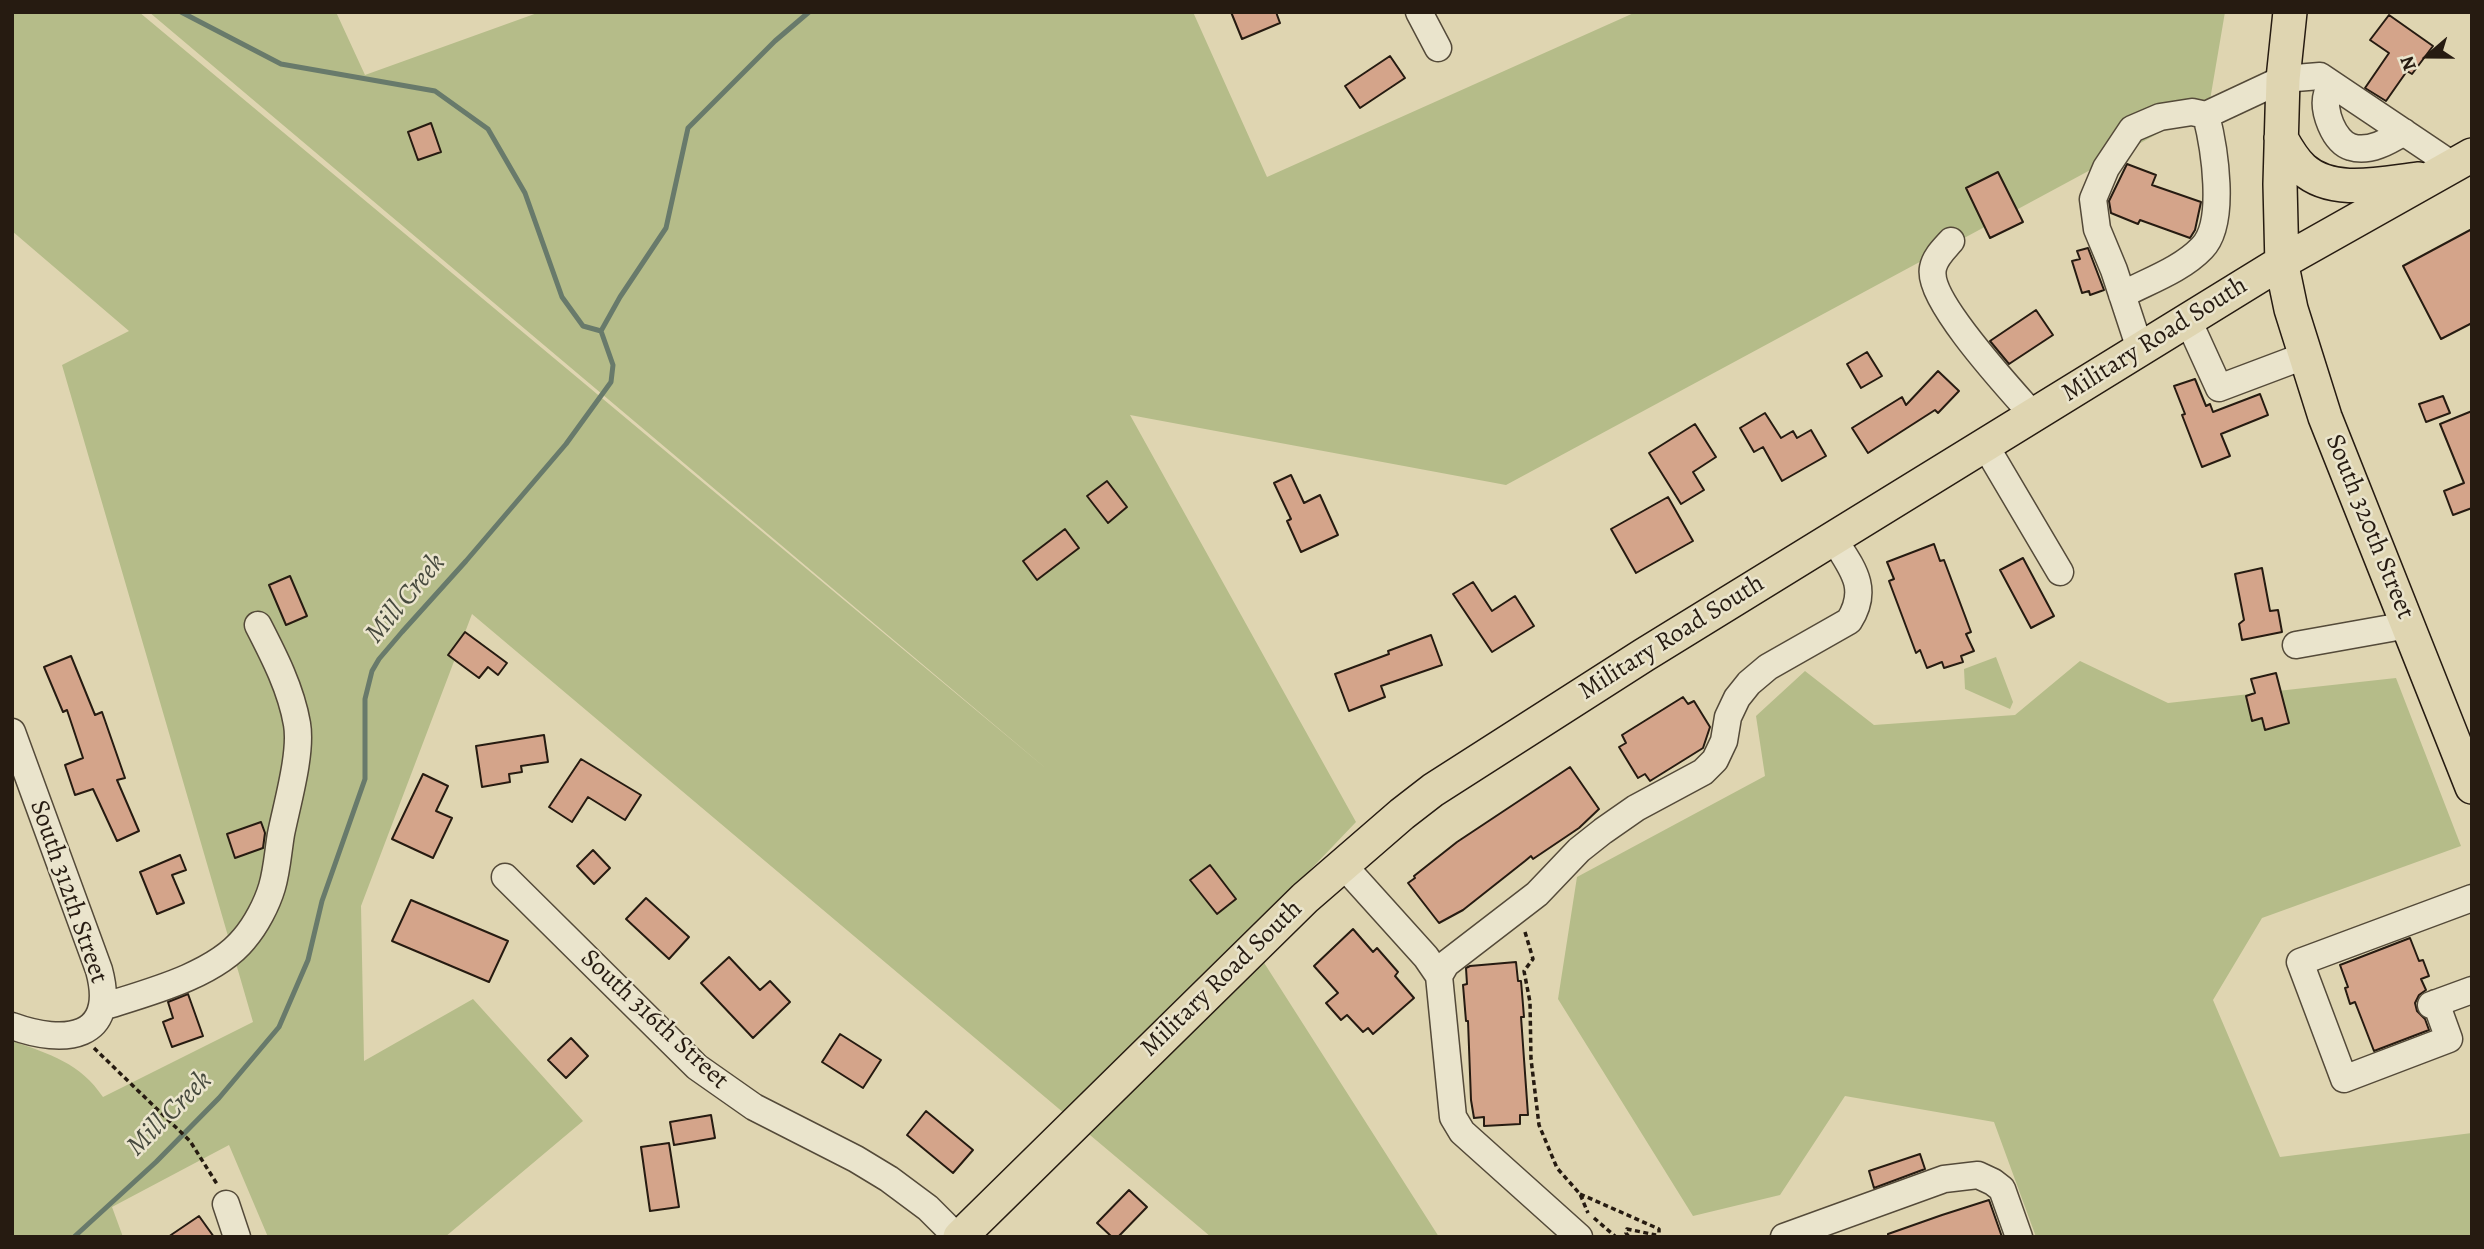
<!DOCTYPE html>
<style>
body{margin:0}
#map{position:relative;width:2484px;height:1249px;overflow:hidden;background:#dfd5b1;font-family:Alegreya,serif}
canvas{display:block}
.frame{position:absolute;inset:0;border:14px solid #261b11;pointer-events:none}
.north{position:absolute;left:2393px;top:21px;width:70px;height:70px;-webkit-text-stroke:5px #eae4cc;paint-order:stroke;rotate:250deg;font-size:19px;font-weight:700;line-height:28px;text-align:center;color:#261b11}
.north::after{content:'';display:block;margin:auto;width:24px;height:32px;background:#261b11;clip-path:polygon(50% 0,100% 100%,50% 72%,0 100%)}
</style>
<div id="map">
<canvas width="2484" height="1249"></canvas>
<div class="frame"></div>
<div class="north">N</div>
</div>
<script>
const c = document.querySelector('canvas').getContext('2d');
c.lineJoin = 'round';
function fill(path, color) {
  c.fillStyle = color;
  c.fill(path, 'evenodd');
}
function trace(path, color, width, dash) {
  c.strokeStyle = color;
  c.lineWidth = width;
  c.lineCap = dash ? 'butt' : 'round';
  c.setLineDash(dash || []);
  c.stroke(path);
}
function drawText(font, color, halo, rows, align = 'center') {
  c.font = font + ' Alegreya,serif';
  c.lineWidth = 5;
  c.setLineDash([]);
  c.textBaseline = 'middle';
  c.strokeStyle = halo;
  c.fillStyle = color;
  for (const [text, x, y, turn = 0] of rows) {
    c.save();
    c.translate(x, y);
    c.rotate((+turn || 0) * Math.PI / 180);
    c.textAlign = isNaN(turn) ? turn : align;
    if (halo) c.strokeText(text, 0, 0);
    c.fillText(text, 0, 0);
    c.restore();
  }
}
const green = new Path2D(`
 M12 12H139L1049 771 149 12H336L365 75 540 12H1193L1267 177 1636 12H2225L2209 106 1506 485 1130 415 1356 822 1247 936 1439 1237H1211L472 614 361 906 364 1061 473 999 583 1121 445 1237H268L229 1145 112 1207 123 1237H12V1041C50 1054 80 1063 103 1097L253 1022 62 365 129 331 12 231Z
 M1996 657 2013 702 2010 709 1965 689 1964 669Z
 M2080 661 2168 703 2396 678 2461 846 2262 918 2213 1000 2280 1157 2472 1133V1237H2036L1994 1122 1845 1096 1780 1195 1693 1216 1558 999 1577 877 1765 776 1756 716 1805 671 1874 725 2015 715Z`);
const stream = new Path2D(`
 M181 12 281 64 435 91 488 129 525 193 562 297 583 326 601 331
 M74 1237 156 1162 219 1098 279 1027 308 960 322 901 365 779V699L372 671 379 659 402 632 466 561 566 444 611 382 613 365 601 331 620 297 666 228 688 128 775 41 809 12`);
const building = new Path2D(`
 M1231 12H1276L1280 23 1242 39Z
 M2389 15 2433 46 2412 74 2407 71 2386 101 2365 88 2389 53 2370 40Z
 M1390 56 1405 78 1360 108 1345 86Z
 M431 123 441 152 418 160 408 132Z
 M2127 164 2156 175 2152 185 2201 202 2195 230 2190 238 2140 220 2138 224 2111 213 2109 201Z
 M1998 172 2023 222 1990 238 1966 188Z
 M2472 229V323L2441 339 2403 266Z
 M2088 248 2104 290 2090 295 2089 291 2082 293 2072 261 2080 259 2077 251Z
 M2036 310 2053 335 2009 364 1990 341Z
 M1867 352 1882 376 1861 388 1847 364Z
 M1938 371 1959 391 1938 413 1935 410 1868 453 1852 428 1902 397 1906 405Z
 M2195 379 2206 406 2210 404 2213 412 2260 394 2268 415 2221 434 2230 456 2202 467 2182 415 2185 414 2174 386Z
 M2443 396 2450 413 2426 422 2419 404Z
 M2472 411V508L2453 515 2444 491 2464 483 2440 424Z
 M1765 413 1781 438 1793 431 1797 438 1811 430 1826 456 1782 481 1763 447 1754 452 1740 428Z
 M1695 424 1716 457 1693 472 1704 490 1681 504 1649 453Z
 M1291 475 1304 503 1320 495 1338 535 1301 552 1287 521 1291 519 1274 483Z
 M1107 481 1127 507 1108 523 1087 496Z
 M1668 497 1693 541 1636 573 1611 529Z
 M1065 529 1079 548 1037 580 1023 561Z
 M1934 544 1940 561 1944 560 1971 632 1966 634 1974 651 1961 656 1963 662 1944 668 1942 662 1927 668 1920 650 1916 653 1889 581 1894 579 1887 562Z
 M2023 558 2054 616 2031 628 2000 570Z
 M2262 568 2270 611 2278 610 2282 632 2242 640 2239 624 2244 620 2235 574Z
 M290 576 307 616 286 625 269 585Z
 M1473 582 1492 611 1515 596 1534 626 1492 652 1453 594Z
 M465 632 507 663 498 675 488 667 479 678 448 655Z
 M1431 635 1442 665 1381 686 1385 697 1349 711 1335 674 1389 654 1388 651Z
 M71 656 95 715 102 712 125 778 117 780 139 831 117 841 93 789 75 795 65 765 83 758 67 710 63 712 44 667Z
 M2276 673 2289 723 2265 730 2262 718 2252 721 2246 696 2255 693 2251 679Z
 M1683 697 1688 704 1694 701 1710 727 1703 748 1650 781 1645 774 1638 778 1619 747 1626 743 1622 735Z
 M544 735 548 762 521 766 522 772 509 774 510 782 482 787 476 746Z
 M581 759 641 795 625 820 588 797 572 822 549 807Z
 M1570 767 1599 809 1579 828 1533 859 1531 856 1525 861 1463 910 1439 923 1408 883 1415 878 1414 876 1457 842Z
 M423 774 448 786 436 811 452 818 433 858 392 839Z
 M261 822 265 833 263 848 235 858 227 834Z
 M593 850 610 868 594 884 577 866Z
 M180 855 186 870 172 875 184 903 157 914 140 872Z
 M1210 865 1236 899 1217 914 1190 880Z
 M646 898 689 937 669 959 626 919Z
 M411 900 508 941 489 982 392 941Z
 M1353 929 1373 952 1377 948 1398 972 1395 976 1414 998 1373 1034 1368 1028 1363 1032 1347 1015 1341 1020 1326 1003 1338 993 1314 966Z
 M2410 938 2419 961 2423 960 2429 976 2421 979 2426 990 2419 995 2415 1003 2417 1011 2425 1019 2429 1030 2374 1051 2355 1002 2350 1004 2345 988 2348 987 2340 965Z
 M729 957 760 990 770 981 790 1002 753 1038 701 983Z
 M1516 962 1518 981H1521L1524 1017H1521L1528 1115H1520V1124L1484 1126V1117L1474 1118 1471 1100 1468 1021H1466L1463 985 1467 984 1466 968 1470 966Z
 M188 994 203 1036 172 1047 163 1022 173 1018 168 1002Z
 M840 1034 881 1060 863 1088 822 1062Z
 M571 1038 588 1056 566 1078 548 1060Z
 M926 1111 973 1150 953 1173 907 1135Z
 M711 1115 715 1138 674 1145 670 1122Z
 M669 1143 679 1207 650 1211 641 1147Z
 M1920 1154 1925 1169 1874 1188 1869 1171Z
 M1129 1190 1147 1207 1118 1237H1112L1097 1223Z
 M1989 1200 2002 1237H1888V1234L1942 1215Z
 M199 1216 214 1237H168Z`);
const path = new Path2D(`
 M1525 932 1533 959 1524 971 1530 1002 1531 1059 1539 1125 1557 1168 1580 1194 1588 1213
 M94 1048 190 1141 217 1184
 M1580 1194 1659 1229V1233L1656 1235 1627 1229 1626 1233 1629 1237
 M1594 1218 1616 1237`);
const minor = new Path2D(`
 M1419 12 1438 48
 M2333 85C2333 86 2327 93 2327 94 2322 110 2334 142 2351 147 2369 153 2389 141 2404 132
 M1951 241C1944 249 1935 257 1933 268 1926 299 2011 390 2033 415
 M2122 295C2148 281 2181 270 2202 248 2227 223 2214 146 2206 115
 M2188 320 2219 388 2304 356
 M2140 349 2114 270 2097 229 2093 199 2106 168 2132 129 2160 117 2192 112 2206 115 2283 79 2320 76 2454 166
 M1985 445 2060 572
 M2296 645 2408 625
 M12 732 99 970C118 1040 64 1045 12 1026
 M1343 865 1426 957 1439 976 1453 1117 1462 1132 1579 1237
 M505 877 697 1067 754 1107 856 1159 889 1179 928 1208 957 1237
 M1439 976 1446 964 1537 894 1579 850 1603 831 1636 808 1703 772 1715 760 1724 741 1728 717 1737 698 1749 683 1768 667 1849 621C1870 588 1852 568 1833 538
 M2436 1003 2449 1039 2344 1079 2300 962 2472 898
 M2431 1005 2472 990
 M102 1007C146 993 214 976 244 939 256 925 267 904 272 887 277 870 278 852 281 834 287 804 302 753 297 724 291 689 274 656 258 625
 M226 1204 237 1237
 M1784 1237 1944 1179 1978 1175 1993 1182 2002 1189 2019 1237`);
const major = new Path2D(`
 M2290 12 2283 79 2280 184 2282 266 2291 309 2325 417 2472 787
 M2281 138C2287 149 2293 160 2303 169 2333 196 2383 183 2419 179
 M960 1237 1305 898 1402 814 1433 790 1644 655 2282 262 2472 155`);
const streetNames = [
 ["Military Road South",2155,340,-32],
 ["South 320th Street",2369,527,68],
 ["Military Road South",1672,638,-32],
 ["South 312th Street",68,892,71],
 ["Military Road South",1222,979,-44],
 ["South 316th Street",654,1020,43]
];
const waterNames = [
 ["Mill Creek",406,599,-50],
 ["Mill Creek",170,1114,-45]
];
fill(green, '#b5bc89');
trace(stream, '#687a6b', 5);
fill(building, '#d4a48a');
trace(building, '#261b11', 2);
trace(minor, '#544a39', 29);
trace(major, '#261b11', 36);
trace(path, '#261b11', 3.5, [5, 3.5]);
trace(minor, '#eae4cc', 26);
trace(major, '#dfd5b1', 33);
drawText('26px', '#261b11', '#eae4cc', streetNames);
drawText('italic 28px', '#474a3e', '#eae4cc', waterNames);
</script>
